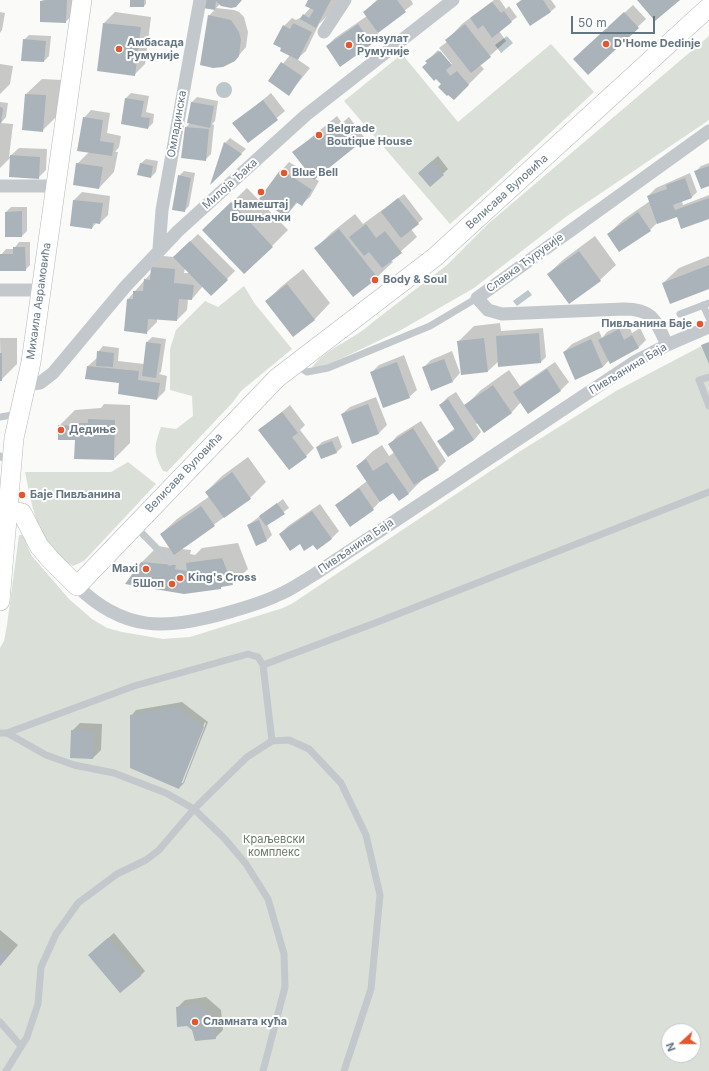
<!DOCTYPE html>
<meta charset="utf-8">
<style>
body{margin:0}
#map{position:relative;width:709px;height:1071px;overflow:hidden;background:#fafaf8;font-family:Inter,sans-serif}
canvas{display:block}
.north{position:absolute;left:661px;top:1023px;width:40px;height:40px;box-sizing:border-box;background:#fff;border:1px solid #c1c8cd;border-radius:50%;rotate:249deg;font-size:11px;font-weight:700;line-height:16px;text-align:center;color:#657683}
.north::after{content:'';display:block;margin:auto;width:14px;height:18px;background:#e4572e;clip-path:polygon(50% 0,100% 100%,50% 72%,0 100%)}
.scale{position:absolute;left:571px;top:16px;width:84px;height:18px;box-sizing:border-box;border:2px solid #657683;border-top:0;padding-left:5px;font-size:12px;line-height:14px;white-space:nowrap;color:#657683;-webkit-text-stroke:3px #fff;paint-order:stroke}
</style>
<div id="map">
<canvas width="709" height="1071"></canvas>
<div class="north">N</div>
<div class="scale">50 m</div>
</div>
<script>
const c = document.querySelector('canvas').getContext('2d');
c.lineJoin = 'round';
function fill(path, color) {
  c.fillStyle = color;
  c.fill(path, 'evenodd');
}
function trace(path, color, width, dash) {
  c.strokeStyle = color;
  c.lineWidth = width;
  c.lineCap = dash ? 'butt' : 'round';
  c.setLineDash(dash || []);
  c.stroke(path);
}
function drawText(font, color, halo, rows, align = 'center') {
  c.font = font + ' Inter,sans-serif';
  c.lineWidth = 4;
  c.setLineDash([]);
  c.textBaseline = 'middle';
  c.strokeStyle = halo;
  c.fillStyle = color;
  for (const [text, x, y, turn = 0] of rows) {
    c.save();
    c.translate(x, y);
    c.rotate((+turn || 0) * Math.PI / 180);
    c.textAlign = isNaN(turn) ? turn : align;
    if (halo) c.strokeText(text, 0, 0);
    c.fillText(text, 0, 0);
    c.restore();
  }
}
const green = new Path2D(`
 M709 36V120L567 216 474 288 401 330 330 364 320 368 312 367C328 347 355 339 373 322L447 265 489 223Z
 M551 44 594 92 493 186 450 224 344 101 402 54 458 122Z
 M244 286 255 304 292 349 241 391 233 402 167 472 163 471C153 451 154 447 161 427L176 429 193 416 192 396 170 390V349L176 330 205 301 218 307Z
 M709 342V1071H0V648L4 641 7 625 19 535H23L31 555 69 599 92 619 107 628 122 632 163 639 190 637 283 608 293 603 519 452 616 391ZM669 1031H693V1055H669Z
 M128 462 156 484 84 561 73 566C38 551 32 505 25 472H111Z`);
const water = new Path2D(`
 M507 36 513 43 501 53 495 45Z
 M216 90a8 8 0 1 1 16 0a8 8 0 1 1-16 0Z
 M528 290 532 295 517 306 513 301Z`);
const shadow = new Path2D(`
 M43 0H74L73 15 65 22 41 2Z
 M131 0H146V4L144 6Z
 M206 0H241L220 4 216 8 234 10 239 12 244 17 248 32 246 47 235 60 209 16 215 9 204 8Z
 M310 0H338L332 11 319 24 306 51 297 59 310 68 289 94 269 81 290 55 284 26 292 18 296 20 303 16 311 7Z
 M377 0H411L413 4 377 32 380 36 372 44 327 46 335 38 367 16 364 12Z
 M494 0H500L506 9 509 6 517 17 499 31 506 41 480 65 484 69 454 99 427 61 438 50 451 65 452 64 439 48 448 41 447 40 462 24Z
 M521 0H551L556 7 550 12 517 4Z
 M633 5 646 19 588 74 582 51Z
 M0 12 5 13 2 30 0 33Z
 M115 12 151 17 145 64 134 75 98 70 104 23Z
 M29 35 51 36 49 56 44 61 24 40Z
 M0 64 13 66 10 84 0 94Z
 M42 79 61 80 58 115 42 131 26 94Z
 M131 93 149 96 146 112 154 114 153 123 148 128 122 123 126 98Z
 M271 93 285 111 248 142 234 124Z
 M197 97 218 101 215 121 212 124 214 125 211 154 206 159 186 127 190 123 192 102Z
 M0 102 8 103 6 117 1 123 13 124 9 157 19 148 47 149 46 170 38 178 11 157 0 168Z
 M91 110 110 113 107 133 121 136 119 147 115 152H118L114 172 99 188 77 164 89 152 84 118Z
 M337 116 342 123 349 117 364 137 314 178 319 181 310 197 302 204 298 202 286 215 282 170 289 162 312 176 294 152Z
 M230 138 246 149 212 181 225 143Z
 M438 156 448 169 430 186 424 168Z
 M146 159 158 161 156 172 151 177 140 164Z
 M709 163V185L696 171 701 166Z
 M184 171 195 173 189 206 184 211 179 176Z
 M690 173 697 192 692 197 682 201 683 205 709 195V218L678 215 658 222 650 230 620 251 608 234 624 219 650 201 648 196 656 188Z
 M247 188 288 230 245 273 219 215Z
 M82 192 110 196 108 215 100 223H96L92 228 71 225 74 200Z
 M404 194 423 219 411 229 417 237 391 260 393 262 377 277 316 248 331 233 355 214 363 224Z
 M11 207H27V231L22 236H6V212Z
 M198 234 235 271 211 295 203 286 192 299H188L187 310 177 320 157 318V322L146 333 128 299 151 273 152 267 163 256 174 257ZM185 268 190 273H184Z
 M595 236 616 265 600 280 548 274 564 259Z
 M19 242H30V265L25 270 1 255 6 249H14Z
 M709 256V288L663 283 679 268Z
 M303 269 330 303 315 319 293 336 266 301 282 286Z
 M627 322 632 333 640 328 646 340 638 348 609 360 603 367 564 352 572 344 599 331 602 338 607 332Z
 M500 323 501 331 543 328 546 357 541 362 499 361 488 371 458 342 474 326Z
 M152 337 166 339 161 372 159 374 167 376 165 391 157 399 88 366 97 358 98 352 103 346 119 348 118 361 144 364 147 342Z
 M0 338H17V364L1 380Z
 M452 351 460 373 453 381 423 368 431 360Z
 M404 355 417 390 409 397 371 373 379 365Z
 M555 362 569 382 561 390 528 412 521 402 512 412 484 431 478 423 476 424 481 432 474 440 439 441 455 428 440 405 448 397 456 392 465 406 481 390 509 370 520 386Z
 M376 397 387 425 379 433 353 443 342 414 350 407Z
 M104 404 130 405V443L114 459 76 439 59 426 75 410 101 408Z
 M290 405 305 425 300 430 314 448 306 456 260 430Z
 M421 421 446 461 438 469 424 478 408 494 393 492 381 500 373 509 336 505 367 481 357 466 373 451 382 445 389 456 395 452 390 444 397 436Z
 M338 436 342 447 337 452 322 458 317 447 322 442Z
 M248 457 266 482 250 498 181 549 191 550 190 554 195 555 202 548 238 543 248 569 232 584 223 585 220 588 142 562 158 546 170 548 161 534 177 519 210 496 206 492 222 476Z
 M283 499 289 508 267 524 272 535 267 540 256 544 248 525Z
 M320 504 339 531 331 539 313 543H300L280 534 288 526Z
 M182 702 208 722 184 783 179 788 131 716 136 710ZM205 722 206 723 183 783H180Z
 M80 723 102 724 101 750 93 758 72 731Z
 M0 930 18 945 0 966Z
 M114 933 145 971 140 976 94 950Z
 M206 997 221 1010 223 1030 215 1038 193 1029 177 1008 185 1000Z`);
const building = new Path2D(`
 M48 0H67L66 23 40 22V1Z
 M130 0H144V7H130Z
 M205 0H242L236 7 231 8 221 6 216 1 215 10 203 8Z
 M308 0H331L316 28 300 19 303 14 309 18 314 10 305 6Z
 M378 0H397L406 12 378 33 363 12Z
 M522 0H543L551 12 530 26 516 4Z
 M637 0H680L655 21Z
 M492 2 501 13 504 11 512 22 492 38 483 25 478 29 470 18Z
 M624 12 639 28 588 75 573 59Z
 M208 15 231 20 239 32 241 40 239 56 235 61 223 67 213 68 200 65Z
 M103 23 141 27 135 76 97 71Z
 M293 23 312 32 298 60 280 51 281 48 273 44 283 25 290 29Z
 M358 24 372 44 340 67 326 46Z
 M465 24 491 57 471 73 445 40Z
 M23 39 46 41 44 62 21 61Z
 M440 51 452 65 446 70 450 76 457 71 469 85 454 100 448 95 447 96 438 87 441 84 436 79 434 81 422 67 427 63 425 61Z
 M281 62 302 76 289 96 268 81Z
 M25 94 46 95 43 132 22 130Z
 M125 98 144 101 141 117 150 118 148 129 121 124Z
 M263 100 278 120 248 143 232 123Z
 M191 102 214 106 210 128 187 123Z
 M0 107 3 108 1 123H0Z
 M83 117 103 120 100 141 114 143 112 156 77 151Z
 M343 122 360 143 314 180 292 152 321 131 325 136Z
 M185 127 209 129 206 161 181 158Z
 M224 142 242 154 210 185Z
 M10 155 40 157 39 179 9 177Z
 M432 161 444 175 430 187 418 173Z
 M76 163 103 167 99 189 73 185Z
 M140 163 153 166 151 178 137 175Z
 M709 166V186L701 189 694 171Z
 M281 169 312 190 302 206 296 202 286 217 259 199Z
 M178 175 191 178 185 212 172 210Z
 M685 178 692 198 673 205 675 210 709 198V219L681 229 677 217 657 224 647 196 667 189 666 185Z
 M398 198 419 224 401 238 381 212Z
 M73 200 103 203 100 224 93 223 92 229 70 226Z
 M231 202 273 247 244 274 202 230Z
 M22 211V237H5V212Z
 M638 212 651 231 619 252 607 234Z
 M366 224 376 238 385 231 402 253 382 268 369 252 364 256 349 237Z
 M339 229 378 278 353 297 314 248Z
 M190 241 228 280 211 296 173 257Z
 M13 247H25L26 271H0V254H13Z
 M579 251 601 281 569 304 547 274Z
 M709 265V289L670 304 662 283Z
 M151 267 175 269 174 283 194 285 192 300 179 299 177 321 148 319 147 334 124 331 127 299H133V291H143L144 279 150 280Z
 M287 284 315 320 293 337 265 301Z
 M619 329 624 340 632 335 639 348 610 364 598 340Z
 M539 333 541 363 498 367 496 336Z
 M484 338 488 372 461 375 457 341Z
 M591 339 603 367 575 380 563 352Z
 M146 342 161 344 156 378 142 376Z
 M709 342V364L701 345Z
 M97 351 114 353 113 367 96 366Z
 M0 353H2V381H0Z
 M444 359 453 382 431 391 422 367Z
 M397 362 410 398 383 408 370 372Z
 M87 366 139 371 138 380 160 383 157 400 118 394 119 383 85 379Z
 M547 369 561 391 528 414 513 392Z
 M493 385 512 413 484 433 464 405Z
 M448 399 474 440 448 457 437 441 455 430 439 405Z
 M368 404 379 434 352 444 341 414Z
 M282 412 298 433 292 437 307 457 289 470 258 430Z
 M88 419 115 420 114 460 74 459 75 440H58V425L73 426V423H88Z
 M413 428 439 470 414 485 388 444Z
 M332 441 337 453 321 459 316 447Z
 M366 459 373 471 387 462 409 494 399 501 393 493 380 502 356 466Z
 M232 472 251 499 224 518 205 492Z
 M359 488 374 510 350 527 335 505Z
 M277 503 285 514 266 526 259 516Z
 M201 506 215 526 174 555 160 534Z
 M312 511 332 539 317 550 313 545 304 551 300 544 290 551 279 534Z
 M259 520 267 541 256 546 247 525Z
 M222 558 233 585 221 587V589L184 594 125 584 141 562 176 565 175 569 187 571 186 563Z
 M176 707 204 727 179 789 130 768V715Z
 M71 730 94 731 93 759 70 758Z
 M108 938 141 976 120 993 88 955Z
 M0 949 8 956 0 966Z
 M198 1005 213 1017 216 1039 195 1041 192 1030 187 1026 177 1027 176 1007Z`);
const lane = new Path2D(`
 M703 305 709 318
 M680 314 709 303
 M296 365 307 372 328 368 430 326 477 298
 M709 377 699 380 709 406
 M0 417 18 414
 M0 456 11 463
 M136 527 170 562
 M263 665 272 741 289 740 309 749 341 783 366 835 380 895 371 989 344 1071
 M0 733H7L134 686 248 654 258 657 263 665 375 623 709 492
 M0 1022 21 1046
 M6 1071 27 1037 38 1004 41 967 56 934 78 903 117 874 146 860 159 850 194 809 166 793 114 773 74 765 46 755 7 733
 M263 1071 285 987 284 954 268 899 246 864 225 839 194 809 247 757 272 741`);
const street = new Path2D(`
 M324 32 345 0
 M0 186H56
 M159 249 162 210 200 0
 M0 290H40
 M667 345C656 321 653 309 624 309L502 314 488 310 477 298 709 131
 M26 385 40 383 53 373 125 287 178 231 306 115 453 0
 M77 586C124 632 166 630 226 613 244 608 262 603 278 595 291 590 303 581 315 574L636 361 667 345 709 327`);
const secondary = new Path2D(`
 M8 510 22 513 39 546 51 560 77 586 277 378 435 257 709 7
 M0 601 14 438 31 362 82 0`);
const markers = [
 [606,44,4,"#e4572e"],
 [349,45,4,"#e4572e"],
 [119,49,4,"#e4572e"],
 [319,135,4,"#e4572e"],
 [284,173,4,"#e4572e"],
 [261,192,4,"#e4572e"],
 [375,280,4,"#e4572e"],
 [700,324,4,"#e4572e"],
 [61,430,4,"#e4572e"],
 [22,495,4,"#e4572e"],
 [146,569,4,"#e4572e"],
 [180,578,4,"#e4572e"],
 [172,584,4,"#e4572e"],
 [195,1022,4,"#e4572e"]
];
const poiNames = [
 ["Конзулат",357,39],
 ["Румуније",357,52],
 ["Амбасада",127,43],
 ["Румуније",127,56],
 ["D'Home Dedinje",614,44],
 ["Belgrade",327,129],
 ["Boutique House",327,142],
 ["Blue Bell",292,173],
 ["Намештај",261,205,"center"],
 ["Бошњачки",261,218,"center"],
 ["Body & Soul",383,280],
 ["Пивљанина Баје",692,324,"right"],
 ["Дедиње",69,430],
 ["Баје Пивљанина",30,495],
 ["Maxi",138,569,"right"],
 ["King's Cross",188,578],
 ["5Шоп",164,584,"right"],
 ["Сламната кућа",203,1022]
];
const streetNames = [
 ["Омладинска",177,124,-80],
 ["Милоја Ђака",230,184,-42],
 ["Велисава Вуловића",507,192,-42],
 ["Славка Ћурувије",525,263,-36],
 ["Михаила Аврамовића",39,301,-82],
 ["Пивљанина Баја",628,369,-31],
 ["Велисава Вуловића",184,473,-46],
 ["Пивљанина Баја",356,546,-34]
];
const parkNames = [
 ["Краљевски",274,840],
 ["комплекс",274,853]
];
fill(green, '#dadfd7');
fill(water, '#bbc7cb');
fill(shadow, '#0003');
fill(building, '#aab3b9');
trace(secondary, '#b3babf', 20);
trace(lane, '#c3c8cc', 7);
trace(street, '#c3c8cc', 13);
trace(secondary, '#fff', 19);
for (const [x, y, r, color] of markers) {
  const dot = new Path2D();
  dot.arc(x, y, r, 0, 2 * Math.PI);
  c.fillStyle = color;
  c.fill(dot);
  trace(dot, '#fff', 1.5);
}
drawText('bold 11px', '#657683', '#fff', poiNames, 'left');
drawText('11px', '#657683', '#fff', streetNames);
drawText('11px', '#687a64', '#fff', parkNames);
</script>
